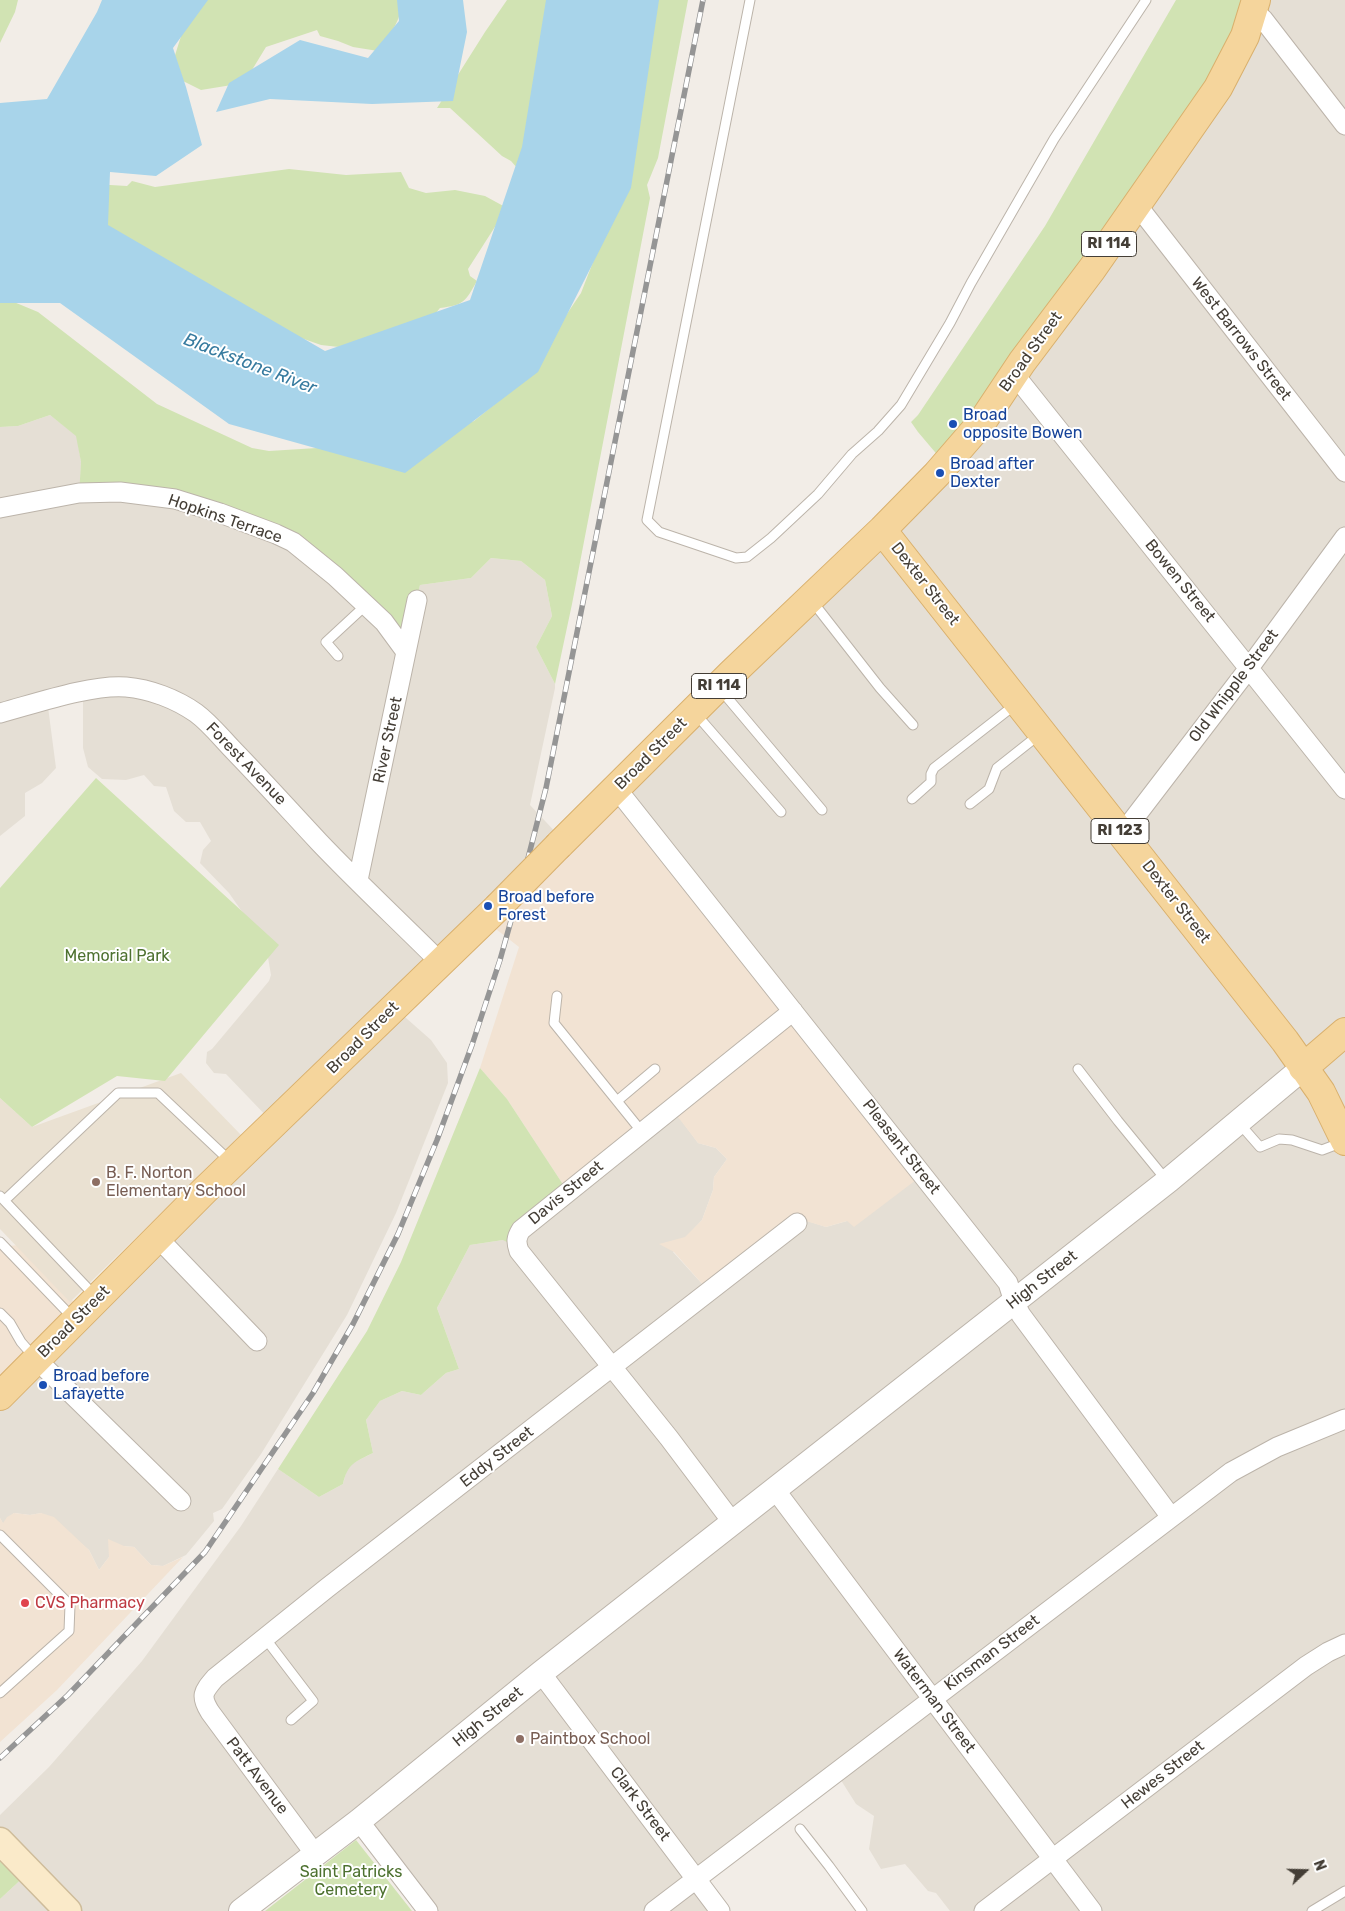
<!DOCTYPE html>
<style>
body{margin:0}
#map{position:relative;width:1345px;height:1911px;overflow:hidden;background:#f2ede7;font-family:Rubik,sans-serif}
canvas{display:block}
.north{position:absolute;left:1280px;top:1846px;width:50px;height:50px;-webkit-text-stroke:4px #fff;paint-order:stroke;rotate:69deg;font-size:14px;font-weight:700;line-height:20px;text-align:center;color:#443e36}
.north::after{content:'';display:block;margin:auto;width:18px;height:22px;background:#443e36;clip-path:polygon(50% 0,100% 100%,50% 72%,0 100%)}
</style>
<div id="map">
<canvas width="1345" height="1911"></canvas>
<div class="north">N</div>
</div>
<script>
const c = document.querySelector('canvas').getContext('2d');
c.lineJoin = 'round';
function fill(path, color) {
  c.fillStyle = color;
  c.fill(path, 'evenodd');
}
function trace(path, color, width, dash) {
  c.strokeStyle = color;
  c.lineWidth = width;
  c.lineCap = dash ? 'butt' : 'round';
  c.setLineDash(dash || []);
  c.stroke(path);
}
function drawText(font, color, halo, rows, align = 'center') {
  c.font = font + ' Rubik,sans-serif';
  c.lineWidth = 4;
  c.setLineDash([]);
  c.textBaseline = 'middle';
  c.strokeStyle = halo;
  c.fillStyle = color;
  for (const [text, x, y, turn = 0] of rows) {
    c.save();
    c.translate(x, y);
    c.rotate((+turn || 0) * Math.PI / 180);
    c.textAlign = isNaN(turn) ? turn : align;
    if (halo) c.strokeText(text, 0, 0);
    c.fillText(text, 0, 0);
    c.restore();
  }
}
const residential = new Path2D(`
 M1248 0H1345V1911H950L936 1893 928 1891 905 1864 881 1869 869 1849 874 1816 856 1804 837 1774 698 1879 716 1911H424L357 1826 238 1911H0V1899L27 1874 0 1842V1815L49 1767 142 1661 241 1526 278 1469 319 1497 343 1484 347 1469 353 1463 373 1453 366 1420 380 1401 402 1391 421 1395 446 1373 459 1369 437 1308 470 1245 503 1240 672 1107 698 1143 716 1148 727 1159 714 1177 713 1190 702 1220 673 1252 704 1286 799 1218 826 1227 847 1221 616 790 927 475Z
 M50 415 77 436 81 462 80 495 141 492 292 545 408 636 420 585 471 578 491 558 521 561 545 580 552 616 536 647 555 684V688L530 805 562 839 397 1010 431 1040 447 1063 448 1083 396 1213 347 1315 261 1454 222 1509 213 1513 214 1521 186 1555 163 1566 151 1565 134 1547 124 1546 109 1557 99 1570 89 1550 41 1513 30 1515 14 1513 3 1524 0 1518V1392L273 1123 226 1074 214 1073 206 1063 207 1052 212 1049 269 981 271 975 266 946 229 893 200 863 203 850 211 841 200 822H186L174 811 166 787 154 786 144 775 126 780 102 779 88 767 83 748V697L48 707 56 768 42 783 25 793V816L0 836V427L18 426Z`);
const commercial = new Path2D(`
 M611 793 916 1180 854 1227 847 1221 826 1227 799 1219 704 1286 674 1252 659 1244 685 1237 702 1220 713 1190 714 1177 727 1159 716 1148 698 1143 671 1108 566 1189 507 1099 480 1068 519 947 483 919Z
 M18 1245 81 1309 0 1392V1246L2 1247Z
 M14 1513 30 1515 41 1513 54 1517 89 1550 99 1570 109 1557 108 1539 124 1546 134 1547 151 1565 163 1566 183 1557 57 1690 0 1742V1518L3 1523 7 1517Z`);
const education = new Path2D(`
 M181 1073 241 1135 70 1302 0 1229V1098L32 1127Z`);
const green = new Path2D(`
 M0 0H18L15 12 0 43Z
 M203 0H402C402 20 389 36 378 51L353 47 338 41 320 36 317 30 266 47 244 83 201 90 177 78 171 68 182 33Z
 M507 0H577L526 178 511 161 502 156 450 108H437L485 32Z
 M652 0H688L658 158 647 185 650 198 572 604 555 684 536 647 552 616 545 580 521 561 491 558 471 578 420 585 408 636 291 545 182 502 79 496 81 462 76 436 50 415 18 426 0 427V300H9L38 312 157 404 252 448 269 451 413 442 474 421 506 395 544 348 581 293 607 226Z
 M1176 0H1248L1213 80 940 458 918 432 911 422 918 415 1045 226Z
 M289 169 346 175 401 172 409 188 426 193 455 190 485 196 507 208 468 269 470 276 477 281C465 302 464 305 440 308L430 320 375 351 321 345 230 313 101 225 77 183 127 186 132 181 155 187Z
 M96 778 279 945 165 1081 117 1076 32 1127 0 1098V888Z
 M480 1068 507 1099 566 1189 513 1245 503 1240 470 1245 437 1308 459 1369 446 1373 421 1395 402 1391 380 1401 366 1420 373 1453C355 1462 348 1463 343 1484L319 1497 278 1469 367 1331 401 1262Z
 M356 1840 412 1911H265Z
 M0 1842 27 1874 0 1899Z`);
const water = new Path2D(`
 M102 0H208L173 48 186 87 202 145 156 176 110 172 108 225 325 351 470 300 522 147 546 0H659L631 188 538 372 405 473 229 424 60 303H0V103L47 99 97 12Z
 M397 0H463L467 32 453 101 372 104 270 99 216 112 229 83 300 40 368 58 399 21Z`);
const service = new Path2D(`
 M750 0 647 520 659 532 736 558 747 557 771 538 818 494 852 454 878 431 901 405 950 323 971 283 1054 139 1146 0
 M812 601 880 688 913 725
 M338 656 326 642 366 605
 M720 689 822 810
 M695 713 781 812
 M912 799 931 782V774L934 768 1016 704
 M970 804 989 789 997 768 1040 734
 M557 996 554 1023 642 1132
 M1078 1069 1118 1121 1167 1181
 M617 1101 655 1069
 M1239 1123 1260 1147 1279 1139 1292 1140 1322 1150 1343 1142
 M0 1196 96 1297
 M5 1200 118 1093H158L231 1162
 M0 1242 73 1318
 M0 1313 10 1323 21 1342 35 1358
 M0 1535 70 1605 69 1631 0 1693
 M265 1638 313 1701 291 1720
 M800 1829 829 1866 862 1911
 M1312 1911 1345 1891`);
const minor = new Path2D(`
 M1254 11 1263 19 1345 125
 M1137 205 1345 472
 M1014 374 1345 789
 M0 508 79 493 120 492 175 499 220 513 276 534 293 542 335 576 384 622 406 652
 M0 713C34 704 92 684 126 687 150 689 176 699 196 713 211 724 223 740 236 753 264 782 291 812 319 842 358 883 400 922 440 962
 M616 788 1008 1283 1014 1302 1021 1315 1171 1517
 M1122 834 1249 668 1345 537
 M358 880 417 600
 M158 1238 257 1341
 M37 1360 181 1501
 M776 1491 1092 1911
 M733 1523 669 1438 519 1251C516 1242 516 1238 521 1230L793 1011
 M541 1673 720 1911
 M359 1821 428 1911
 M315 1854 210 1712C200 1696 203 1692 215 1678L327 1588 797 1223
 M654 1911 1231 1472 1277 1447 1345 1419
 M984 1911 1306 1666 1328 1652 1345 1644`);
const tertiary = new Path2D(`
 M241 1911 359 1821 541 1673 1169 1180 1303 1068`);
const secondary = new Path2D(`
 M0 1841 68 1911`);
const primary = new Path2D(`
 M882 530 1285 1041 1321 1092 1345 1141
 M559 845 731 674 882 530 937 474 982 422 1022 362 1092 269 1218 88 1245 36 1256 0
 M1303 1068 1345 1032
 M0 1396 204 1191 497 908`);
const rail = new Path2D(`
 M0 1758 68 1695 205 1552 313 1393 353 1324 398 1234 437 1140 472 1045 500 960 524 874 546 788 703 0`);
const primaryBridge = new Path2D(`
 M497 908 559 845`);
const markers = [
 [953,424,5,"#1a4fb4"],
 [940,473,5,"#1a4fb4"],
 [488,906,5,"#1a4fb4"],
 [96,1182,5,"#8d6e63"],
 [43,1385,5,"#1a4fb4"],
 [25,1603,5,"#e0444e"],
 [520,1739,5,"#8d6e63"]
];
const shields = [
 [1109,244,55],
 [719,686,55],
 [1120,831,58]
];
const shieldNames = [
 ["RI 114",1109,244],
 ["RI 114",719,686],
 ["RI 123",1120,831]
];
const streetNames = [
 ["West Barrows Street",1241,339,52],
 ["Broad Street",1031,352,-54],
 ["Hopkins Terrace",225,519,19],
 ["Bowen Street",1180,581,51],
 ["Dexter Street",925,584,52],
 ["Old Whipple Street",1234,686,-53],
 ["River Street",388,740,-78],
 ["Broad Street",651,754,-45],
 ["Forest Avenue",246,764,46],
 ["Dexter Street",1176,902,52],
 ["Broad Street",363,1038,-45],
 ["Pleasant Street",901,1147,52],
 ["Davis Street",566,1193,-39],
 ["High Street",1042,1280,-38],
 ["Broad Street",74,1322,-45],
 ["Eddy Street",497,1457,-38],
 ["Kinsman Street",992,1653,-37],
 ["Waterman Street",934,1701,53],
 ["High Street",488,1717,-39],
 ["Hewes Street",1163,1775,-38],
 ["Patt Avenue",257,1776,53],
 ["Clark Street",640,1804,53]
];
const transitNames = [
 ["Broad",963,415],
 ["opposite Bowen",963,433],
 ["Broad after",950,464],
 ["Dexter",950,482],
 ["Broad before",498,897],
 ["Forest",498,915],
 ["Broad before",53,1376],
 ["Lafayette",53,1394]
];
const parkNames = [
 ["Memorial Park",117,956],
 ["Saint Patricks",351,1872],
 ["Cemetery",351,1890]
];
const educationNames = [
 ["B. F. Norton",106,1173],
 ["Elementary School",106,1191],
 ["Paintbox School",530,1739]
];
const healthNames = [
 ["CVS Pharmacy",35,1603]
];
const waterNames = [
 ["Blackstone River",250,364,21]
];
fill(residential, '#e5dfd5');
fill(commercial, '#f2e3d3');
fill(education, '#eae1d2');
fill(green, '#d1e3b3');
fill(water, '#a8d4ea');
trace(service, '#bcb4aa', 11);
trace(minor, '#bcb4aa', 21);
trace(tertiary, '#bcb4aa', 26);
trace(secondary, '#cebc9a', 29);
trace(primary, '#d9b06d', 30);
trace(service, '#fff', 9);
trace(minor, '#fff', 19);
trace(tertiary, '#fff', 24);
trace(secondary, '#faeac9', 26);
trace(primary, '#f5d59c', 28);
trace(rail, '#959595', 5.5);
trace(rail, '#fff', 4, [11]);
trace(primaryBridge, '#d9b06d', 30, []);
trace(primaryBridge, '#f5d59c', 28);
for (const [x, y, r, color] of markers) {
  const dot = new Path2D();
  dot.arc(x, y, r, 0, 2 * Math.PI);
  c.fillStyle = color;
  c.fill(dot);
  trace(dot, '#fff', 2);
}
for (const [x, y, w] of shields) {
  const box = new Path2D();
  box.roundRect(x - w / 2, y - 12.5, w, 25, 4);
  c.fillStyle = '#fff';
  c.fill(box);
  trace(box, '#443e36', 1);
}
drawText('bold 15px', '#443e36', null, shieldNames);
drawText('16px', '#443e36', '#fff', streetNames);
drawText('16px', '#164399', '#fff', transitNames, 'left');
drawText('16px', '#4d712f', '#fff', parkNames);
drawText('16px', '#785e54', '#fff', educationNames, 'left');
drawText('16px', '#be3a42', '#fff', healthNames, 'left');
drawText('italic 18px', '#377b9f', '#fff', waterNames);
</script>
